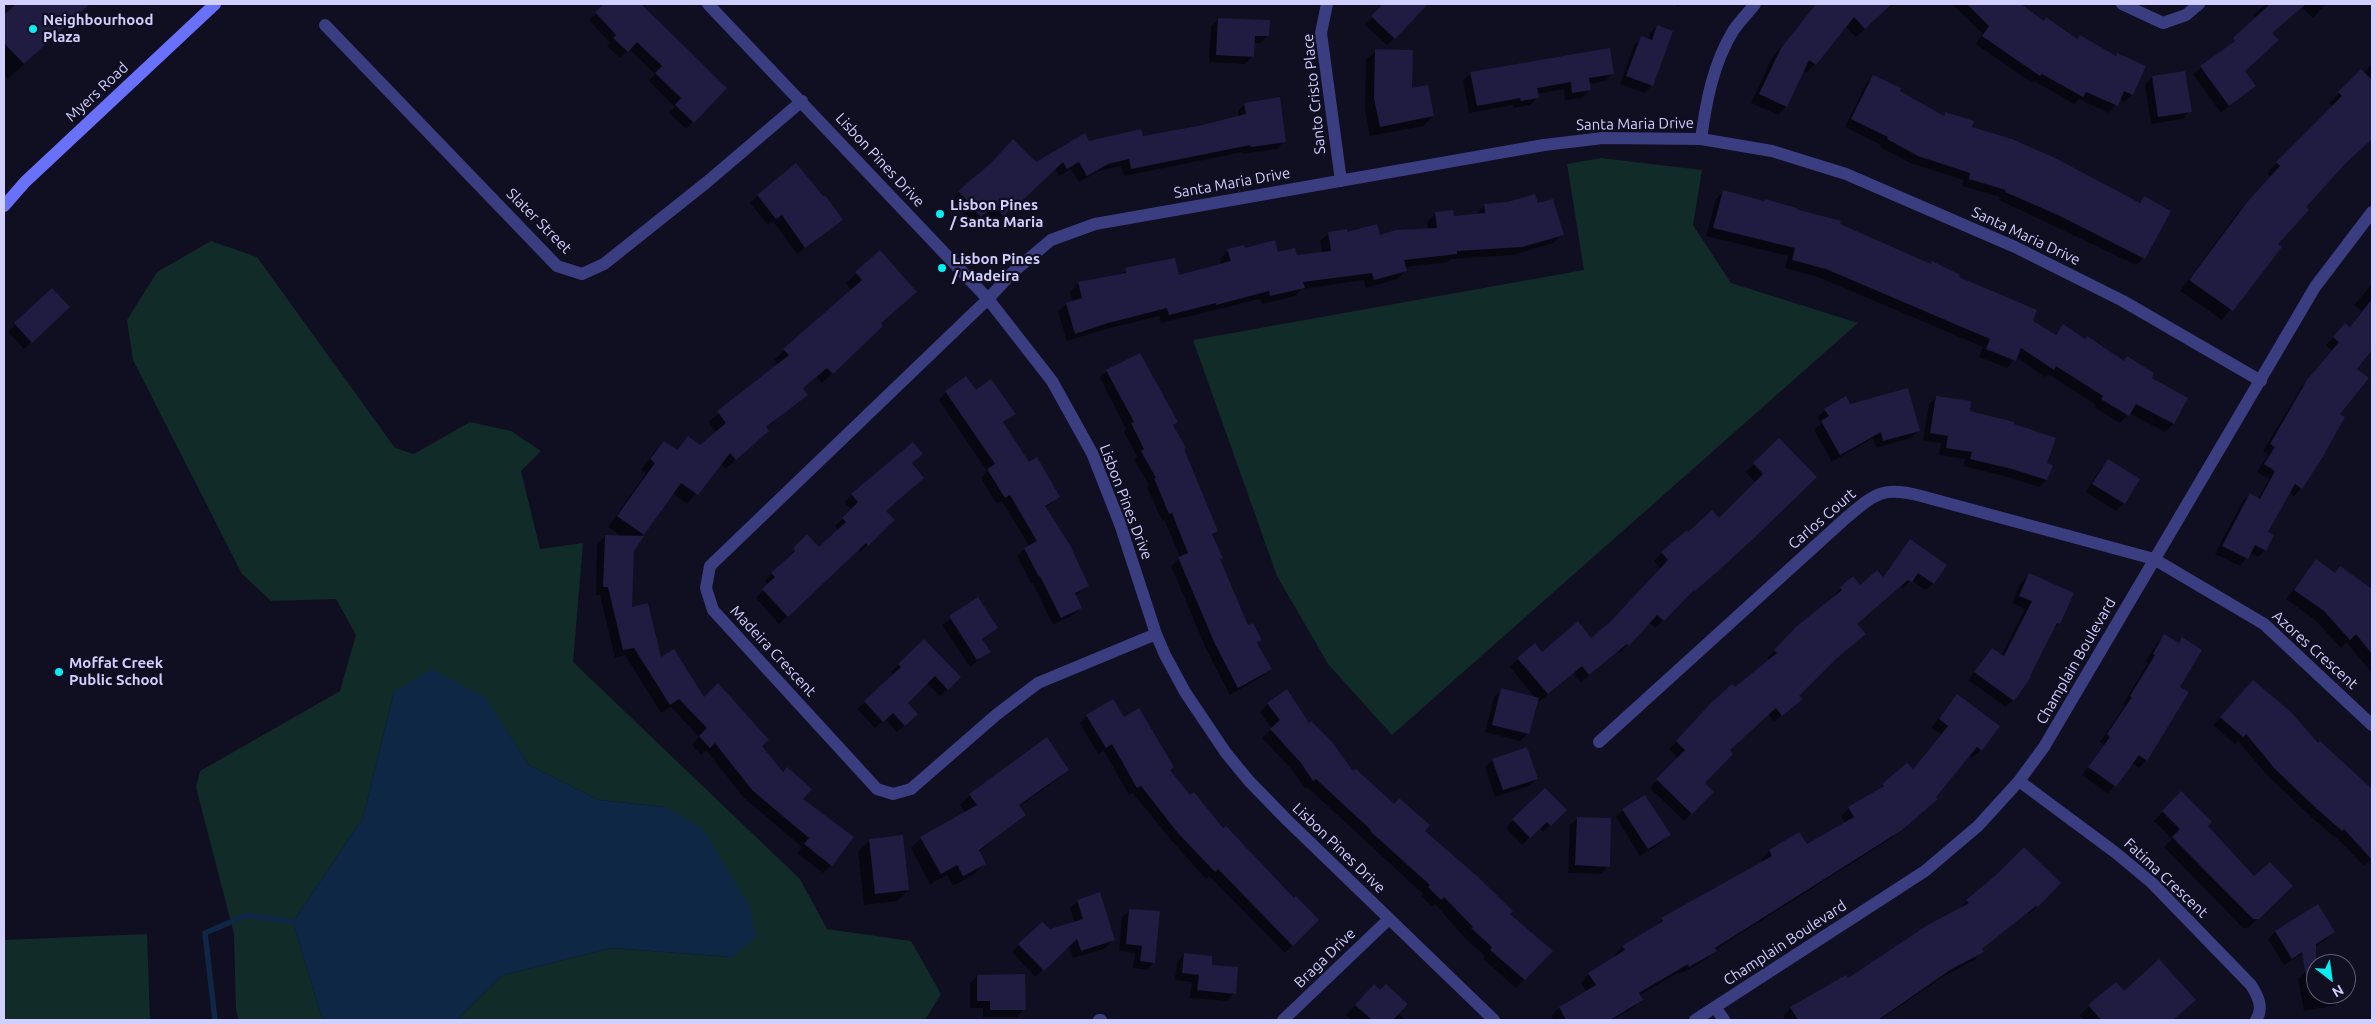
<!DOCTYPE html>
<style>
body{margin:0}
#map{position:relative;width:2376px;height:1024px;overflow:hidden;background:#100e21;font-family:Ubuntu,sans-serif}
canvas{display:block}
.frame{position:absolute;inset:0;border:5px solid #d1cffe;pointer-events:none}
.north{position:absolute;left:2306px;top:954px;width:50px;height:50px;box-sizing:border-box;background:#100e21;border:1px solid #5d5b79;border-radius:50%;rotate:150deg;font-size:14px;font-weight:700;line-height:20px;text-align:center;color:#d1cffe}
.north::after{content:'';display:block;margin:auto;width:18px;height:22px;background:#07edf2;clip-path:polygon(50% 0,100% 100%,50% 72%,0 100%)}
</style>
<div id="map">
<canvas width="2376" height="1024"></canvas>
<div class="frame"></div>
<div class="north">N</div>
</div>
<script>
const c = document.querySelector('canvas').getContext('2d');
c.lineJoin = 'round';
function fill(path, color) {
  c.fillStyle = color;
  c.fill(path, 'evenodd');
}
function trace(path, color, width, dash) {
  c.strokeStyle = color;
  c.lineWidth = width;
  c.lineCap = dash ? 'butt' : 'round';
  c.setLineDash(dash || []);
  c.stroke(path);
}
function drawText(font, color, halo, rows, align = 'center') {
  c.font = font + ' Ubuntu,sans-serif';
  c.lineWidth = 4.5;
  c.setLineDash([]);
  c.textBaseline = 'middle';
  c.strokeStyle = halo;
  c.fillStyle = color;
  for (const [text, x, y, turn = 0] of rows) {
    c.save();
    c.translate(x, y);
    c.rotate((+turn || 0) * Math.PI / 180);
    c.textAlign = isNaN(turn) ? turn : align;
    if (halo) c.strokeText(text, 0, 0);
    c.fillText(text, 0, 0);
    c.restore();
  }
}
const green = new Path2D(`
 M1601 158 1702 170 1693 225 1731 283 1858 323 1392 735 1328 664 1277 576 1193 340 1584 270 1567 164Z
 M211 241 257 257 395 448 414 454 470 422 511 431 541 451 521 471 540 549 583 543 573 662 800 879 827 929 911 941 941 994 925 1020H456L503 975 611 948 732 957 666 807 599 800 529 765 485 698 394 692 363 818 293 922 321 1015 325 1020H239L236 1010 234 934 196 787 200 771 340 691 356 635 336 599 271 601 242 574 133 360 127 320 157 272Z
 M147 934 150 1020H4V940Z`);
const water = new Path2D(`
 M431 669 485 697 529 765 599 800 666 807 703 829 750 907 756 937 732 957 611 948 503 975 456 1020H325L321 1015 293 922 363 818 394 692Z`);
const shadow = new Path2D(`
 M18 4H89L8 79 4 74V17Z
 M602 4H639L725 88 686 129 669 113 675 107 649 81 655 74 629 49 620 58 607 46 610 43 589 20 604 6Z
 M1385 4H1427L1387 45 1365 25Z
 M1674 4H1682L1678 7Z
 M1821 4H1893L1856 37 1845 26 1815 64 1806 73 1803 70 1786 107 1778 115 1751 103 1772 58 1801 23Z
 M1952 4H2019L2043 22 2046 18 2132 94 2124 102 2119 100 2109 113 2079 99 2074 104 2034 81 2032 83 1976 44 1983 34Z
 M2266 4H2326L2313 18 2301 7 2271 33 2244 72 2254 86 2221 113 2193 74 2227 48 2256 18 2253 15Z
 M1219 19 1268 36 1260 43H1253V56L1245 64 1209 62 1211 27Z
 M1657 26 1652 85 1645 93 1620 84 1634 45 1642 38 1648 40 1650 34Z
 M1376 50 1433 116 1423 126 1370 136 1365 109 1366 60Z
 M2372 64V136L2304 207 2276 244 2280 247 2222 320 2180 291 2238 212 2271 177 2267 173 2333 107 2329 103 2361 71 2364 73Z
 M1471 73 1612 74 1605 81 1588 84 1589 90 1582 98 1565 100 1564 89 1537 94V98L1530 105 1513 108V105L1469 113 1463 81Z
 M1873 76 1943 116 1946 114 1970 128 2139 203 2144 198V258L2136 265 1999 200 2000 197 1962 186 1964 180 1910 163 1880 147 1881 145 1845 127 1866 84Z
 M2152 77 2190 111 2183 119 2151 124 2145 85Z
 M1245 104 1284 141 1277 149 1243 154V152L1124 176 1121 166 1099 171 1079 182 1071 169 1059 176 1055 168 1016 205 994 223 986 213 973 224 952 199 959 192 1089 143 1142 137 1238 117V111Z
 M1724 191 1839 225 1958 277 2054 336 2063 326 2186 398 2173 424 2165 432 2129 413 2120 423 2094 407 2096 405 2048 374 2045 377 2016 357 2007 368 1979 357 1983 347 1818 277 1785 268 1788 256 1706 236 1716 199Z
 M758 196 841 220 797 254 773 221 768 225 750 203Z
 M1485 205H1537L1562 234 1554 243 1513 255 1451 259 1448 262 1405 267 1406 270 1397 279 1366 288 1364 280 1302 289 1295 296 1262 304 1260 299 1161 323 1159 316 1098 331 1067 341 1058 312 1066 304 1073 302 1070 292 1078 283 1120 275 1126 270 1178 277 1221 265 1220 259 1228 251 1244 250 1296 257 1322 253 1320 241 1329 233 1379 236 1428 229 1427 222 1436 213 1453 217 1476 215Z
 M880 252V324L882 326 822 383 816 377 802 389 806 395 765 429 767 431 758 441 725 469 720 463 687 504 672 493 632 550 631 608 660 659 761 747 801 799 831 865 823 873 797 853 802 847 744 798 706 750 701 755 692 745 699 737 671 707 661 713 625 655 615 658 600 595H596L597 545 605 536 623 537 608 527 646 473 641 470 654 452 664 442 675 451 688 437 701 447 717 433 708 422 778 365 774 360 852 290 846 283Z
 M2371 285 2372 348 2355 369 2338 414 2301 488 2294 496 2289 492 2266 532 2265 550 2258 557 2250 553 2240 566 2215 554 2242 502 2250 494 2258 499 2269 479 2257 472 2268 455 2263 451 2300 389 2332 350 2326 345 2345 324 2349 328 2362 311 2354 305Z
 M52 290 68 307 24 349 8 332Z
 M1107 371 1176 422 1172 426 1216 531 1212 536 1221 558 1219 560 1247 627 1261 640 1256 644 1270 668 1263 676 1230 695 1207 651 1171 566 1180 558 1164 519 1162 521 1147 487 1149 485 1134 460 1137 457 1124 432 1126 429 1100 378Z
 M946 392H976L1014 414 1002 424 1028 464 1059 497 1045 508 1088 585 1075 596 1081 608 1073 615 1053 625 1033 583H1031L1017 556 1029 546 1002 501 997 504 981 478 987 471 939 400Z
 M1936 397 1968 412 2051 466 2046 480 2039 487 2004 476 1963 466 1965 459 1939 455 1941 443 1923 441 1929 404Z
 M1850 406 1918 431 1911 438 1876 448 1873 438 1832 462 1814 430 1821 423 1818 417 1825 410Z
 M1779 440 1807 485 1686 598 1685 597 1655 628 1649 622 1620 653 1618 651 1581 682 1573 673 1539 702 1537 699 1527 734 1520 741 1485 732 1494 697 1502 690 1536 699 1510 667 1518 659 1591 639 1607 627 1660 568 1654 561 1662 553 1688 533 1719 520 1756 483 1746 472Z
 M913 443 911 464 885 511 893 520 860 552 858 550 779 624 756 598 768 585 765 581 807 536 819 549 839 530 835 526 852 510 844 502Z
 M2108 461 2138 479 2124 503 2116 511 2086 492 2101 468Z
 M1910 541 1934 583 1926 590 1911 580 1903 589 1900 587 1856 624 1828 665 1798 696 1793 707 1774 722 1768 714 1728 750 1703 783 1712 792 1684 821 1650 788 1678 758 1669 749 1703 713 1769 661 1767 658 1798 627 1835 598 1833 596 1853 578 1860 586 1882 577Z
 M2316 561 2334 574 2340 567 2372 591V673L2346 642 2341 648 2315 620 2286 599Z
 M2029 575 2059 623 2052 631 2013 700 2006 707 1968 680 1992 649 2001 656 2025 609 2012 603 2021 582Z
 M978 599 996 628 982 640 989 652 970 667 942 625Z
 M2164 636 2178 644 2182 639 2179 687 2146 760 2139 768 2132 763 2108 794 2082 775 2104 745 2100 742 2125 705 2123 704 2148 663 2146 661 2157 643Z
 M924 640 959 677 940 696 926 683 906 703 909 721 897 732 885 719 875 728 857 709 894 675 891 672Z
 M2245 689 2318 745 2320 743 2372 791V859L2364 866 2335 836 2334 837 2310 816 2268 776 2238 741 2235 744 2213 725Z
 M1957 696 1981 750 1972 758 1968 755 1935 797 1936 799 1892 838 1715 950 1707 959 1680 974 1679 972 1638 996 1641 1000 1633 1008 1612 1020H1554L1551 1016 1559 1008 1587 992 1581 983 1589 974 1616 957 1614 955 1623 946 1654 928 1662 919 1763 863 1761 860 1769 851 1799 834 1806 846 1845 823 1841 816 1849 808 1874 794 1883 785 1912 770 1941 734 1931 728Z
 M1268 704 1309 724 1353 773 1423 831 1508 914 1551 951 1516 988 1483 959 1485 956 1464 937 1435 904 1432 907 1421 896 1423 894 1307 787 1305 788 1293 771 1262 738 1272 729 1260 712Z
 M1087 716 1123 718 1189 797 1294 900 1318 920 1285 953 1209 876 1206 879 1171 840 1133 793 1129 795 1104 751 1098 754 1080 723Z
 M1493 760 1537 778 1529 786 1495 797 1485 767Z
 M1068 769 1057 780 1018 807 1024 815 978 852 985 863 974 874 953 886 947 875 930 884 911 848 921 838 966 813 960 805 970 795Z
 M1545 789 1565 810 1543 832 1539 828 1522 845 1506 828Z
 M2181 793 2206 826 2254 878 2282 895 2248 928H2243L2164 847 2172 839 2154 821Z
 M1623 810 1669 835 1662 842 1640 856 1616 817Z
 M1578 818 1608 866 1601 874 1568 873 1570 825Z
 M869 841 908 890 897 901 864 905 858 852Z
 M2059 883 2029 914 2027 913 1981 950 1982 952 1974 960 1941 978 1880 1020H1785L1783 1016 1791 1008 1848 980 1959 909 1967 901Z
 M1078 901 1113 940 1106 948 1073 958 1069 945 1035 977 1012 952 1019 945 1049 931 1075 923 1070 908Z
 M1130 910 1154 962 1147 970 1133 968 1135 953 1119 951 1122 917Z
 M2275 932H2333L2326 940 2284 965 2268 939Z
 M1184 954 1210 966 1234 993 1227 1001 1190 998 1192 982 1175 980 1177 962Z
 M2316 969V994H2339L2340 999 2332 1006 2304 1011 2298 979 2306 971Z
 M977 976 1024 1009 1017 1017H983V1008H970V983Z
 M2124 993 2185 1009 2173 1020H2084L2080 1015 2089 1006Z
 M1364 996 1398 1013 1406 1020H1351L1346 1015Z`);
const stream = new Path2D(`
 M215 1020 205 933 247 915 293 922`);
const building = new Path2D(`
 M16 4H90L24 64 4 43V15Z
 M604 4H641L727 88 694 123 675 105 681 98 655 73 662 66 637 42 628 52 613 38 616 35 595 12Z
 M1383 4H1428L1395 39 1371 16Z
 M1816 4H1892L1865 29 1854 17 1816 65 1809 60 1787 107 1759 94 1781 48Z
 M1967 4H2021L2044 21 2046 17 2077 39 2080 35 2116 56 2117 53 2146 66 2133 95 2124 91 2118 106 2086 92 2083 97 2042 74 2040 76 1982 36 1989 26Z
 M2270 4H2306L2272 33 2279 40 2245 71 2256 86 2229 106 2200 66 2235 41 2233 38Z
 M1218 18 1270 20 1269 36H1255L1254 57 1216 55Z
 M1657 25 1673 31 1653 86 1626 76 1641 36 1652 40Z
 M1610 48 1614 74 1589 78 1591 90 1572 93 1571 82 1537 88 1539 98 1521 101 1520 98 1477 106 1470 72Z
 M1375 49 1413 50 1412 88 1428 85 1434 116 1380 127 1374 98Z
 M2361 69 2372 80V139L2347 162 2306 207 2309 210 2278 244 2282 247 2233 311 2189 280 2248 201 2280 166 2276 162 2342 96 2338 92Z
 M2185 71 2192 112 2158 117 2152 76Z
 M1873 75 1901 88 1900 91 1944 116 1945 112 1974 121 1972 127 2012 139 2055 158 2140 203 2144 196 2171 211 2145 259 2058 215 2005 192 2006 190 1969 179 1970 173 1918 156 1887 139 1888 137 1851 119Z
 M1280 97 1286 142 1251 147 1250 145 1131 169 1129 159 1108 164 1087 176 1079 162 1067 169 1063 162 1025 198 1003 216 994 206 981 217 958 191 991 163 1013 139 1036 162 1085 133 1089 141 1141 129 1143 136 1202 125 1246 114 1244 103Z
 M796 163 824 197 825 195 843 220 805 248 782 215 776 219 757 195Z
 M1723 190 1764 201 1765 199 1797 208 1796 209 1841 221 1840 224 1931 264 1932 261 1960 275 1959 277 2037 310 2033 321 2056 335 2063 324 2085 339 2087 336 2124 361 2127 356 2154 373 2152 378 2188 398 2174 424 2136 404 2129 416 2101 399 2103 396 2056 366 2054 370 2021 348 2016 361 1986 349 1990 339 1826 269 1792 260 1795 248 1713 228Z
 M1535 194 1538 203 1553 199 1564 235 1522 247 1457 251V254L1404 260 1407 271 1374 280 1372 273 1303 282 1305 288 1270 296 1269 291 1216 305V303L1169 315 1167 308 1108 323 1075 334 1066 303 1082 298 1078 282 1126 273 1125 268 1143 264 1175 258 1179 275 1231 261 1227 249 1244 245 1245 248 1275 240 1278 252 1295 248 1297 255 1331 251 1328 232 1347 229V232L1377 224 1380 235 1396 230 1437 228 1435 212 1453 210 1454 216 1485 213 1484 204 1507 202Z
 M880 250 917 292 881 323 883 326 833 374 827 368 803 388 808 395 766 427 769 431 736 460 730 453 698 495 681 483 644 535 617 516 655 463 650 459 664 441 677 450 688 436 700 445 726 423 717 411 789 355 783 349 862 280 855 272Z
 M52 288 70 307 32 343 14 323Z
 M2372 299V350L2357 369 2369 378 2340 414 2345 417 2321 460 2302 489 2295 484 2268 532 2274 535 2266 551 2255 545 2248 559 2222 546 2250 493 2260 499 2275 471 2264 464 2275 447 2270 444 2307 380 2339 342 2333 337 2345 323 2350 327Z
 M1140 353 1178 422 1173 425 1186 448 1184 449 1218 531 1212 534 1223 558 1220 559 1248 625 1253 623 1262 640 1257 643 1272 669 1238 688 1215 644 1178 557 1188 553 1172 513 1169 514 1154 478H1156L1141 451 1144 449 1131 423 1134 422 1106 370Z
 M966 376 976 390 991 379 1016 414 1003 422 1029 462 1037 457 1060 497 1045 506 1070 545 1089 586 1075 593 1082 608 1061 618 1040 576 1039 577 1024 548 1037 541 1010 495 1005 498 987 469 995 464 945 391Z
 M1908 388 1920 431 1883 441 1881 432 1840 455 1821 421 1829 416 1824 409 1846 396 1850 404Z
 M1936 396 1971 401 1970 411 2014 422V424L2056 438 2047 463 2053 465 2047 480 2012 469 1970 459 1972 452 1946 448 1948 436 1930 433Z
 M1779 438 1817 477 1754 538 1717 572 1695 591 1694 590 1664 621 1657 615 1629 646 1627 644 1589 675 1582 666 1548 694 1517 658 1535 643 1542 652 1578 621 1591 638 1609 623 1668 560 1661 552 1687 530 1688 532 1712 510 1719 518 1763 474 1753 463Z
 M913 442 923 454 912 463 924 478 886 511 895 520 868 546 866 543 788 617 762 589 775 577 771 573 795 551 793 548 807 534 819 547 846 522 842 518 858 502 851 494Z
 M2108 459 2140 479 2125 504 2092 484Z
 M605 535 644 536 634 551 632 607 648 603 661 657 674 649 704 697 718 683 769 740 762 746 783 772 787 767 812 789 803 799 854 837 832 866 804 844 809 838 752 790 715 743 710 748 699 736 707 728 679 699 670 705 634 648 623 650 608 587H603Z
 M1910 539 1947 565 1934 584 1918 573 1912 582 1908 580 1857 624 1866 634 1837 658 1799 696 1803 699 1782 716 1776 708 1730 750 1733 754 1705 783 1714 792 1692 814 1656 779 1685 750 1676 741 1710 704 1732 684 1735 687 1777 653 1774 650 1797 626 1842 590 1840 587 1853 576 1860 585 1877 570 1883 577Z
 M2316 559 2335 573 2340 566 2372 589V654L2356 634 2350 640 2324 611 2294 590Z
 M2029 573 2074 593 2060 624 2057 623 2030 676 2031 677 2014 701 1974 672 1992 648 2004 656 2032 601 2019 596Z
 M978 597 998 628 982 639 991 652 977 660 949 616Z
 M2164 634 2179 643 2182 637 2202 650 2180 687 2189 692 2147 761 2139 755 2116 787 2088 767 2110 737 2107 734 2132 697 2130 696 2155 655 2153 654Z
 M924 639 961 677 948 690 935 676 908 703 918 714 905 726 893 713 883 722 864 701 901 667 898 664Z
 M2253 680 2291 712 2318 743 2320 741 2372 789V860L2344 829 2342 831 2317 809 2275 769 2246 734 2243 737 2220 717Z
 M1501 688 1539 698 1529 734 1492 725Z
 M1287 689 1309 723 1311 721 1332 742 1353 771 1356 769 1394 804 1399 798 1430 825 1425 831 1477 876 1513 911 1510 914 1553 951 1525 980 1490 950 1492 947 1471 928 1473 927 1444 897 1441 900 1428 887 1430 885 1370 831 1371 830 1316 779 1313 781 1301 763 1270 729 1280 720 1267 703Z
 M1957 694 2000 726 1982 751 1977 747 1936 797 1938 799 1902 830 1715 948 1717 951 1689 967 1688 964 1639 993 1643 1000 1610 1020H1566L1559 1007 1596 985 1588 973 1625 950 1622 946 1663 921 1661 918 1772 856 1769 850 1799 832 1807 844 1854 817 1848 807 1884 786 1882 784 1907 763 1913 769 1948 726 1939 719Z
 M1113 699 1124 717 1139 708 1174 767 1170 770 1190 795 1194 792 1223 828 1226 826 1294 898 1296 896 1319 920 1293 946 1218 869 1215 872 1178 833 1141 786 1137 788 1112 744 1106 748 1086 715Z
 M1047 737 1069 770 1019 805 1026 815 979 850 986 864 963 876 957 865 941 874 920 837 977 805 969 794Z
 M1527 747 1538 779 1503 790 1492 759Z
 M1545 788 1567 810 1551 826 1547 822 1530 838 1512 819Z
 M2181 791 2212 822 2208 826 2254 876 2270 862 2293 886 2259 919H2253L2172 837 2180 829 2162 811Z
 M1645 795 1671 835 1648 849 1622 809Z
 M1577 817 1611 818 1610 867 1575 865Z
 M903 835 909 890 875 894 869 839Z
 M2024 847 2061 883 2038 907 2036 906 1982 949 1984 952 1950 970 1878 1020H1798L1790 1007 1846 975 1848 978 1926 926 1969 903 1966 900 1995 876Z
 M1100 892 1115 940 1081 951 1077 939 1044 971 1018 944 1042 922 1050 929 1083 919 1077 900Z
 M2318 904 2335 932 2316 944V982H2307L2302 952 2292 959 2275 931Z
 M1129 909 1160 911 1155 963 1140 961 1142 946 1126 944Z
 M1184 953 1212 956V965L1238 967 1236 994 1197 990 1199 975 1182 973Z
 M2159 959 2196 1000 2173 1020H2101L2088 1005 2116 982 2124 991Z
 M1025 974 1026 1010H990V1001H977V975Z
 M1374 984 1380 990 1386 984 1408 1004 1393 1020H1372L1355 1005Z`);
const street = new Path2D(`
 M708 4 988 299 1052 381 1092 453 1120 524 1156 634 1165 655 1185 692 1226 753 1249 781 1287 820 1494 1020
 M1327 4 1321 33 1341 181
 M2122 4 2163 23 2186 15 2199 4
 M325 25 557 266 582 274 604 264 707 182 802 101
 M1701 139C1706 102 1713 64 1733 31 1739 22 1748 13 1755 4
 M1156 634 1038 683 996 715 911 789 893 794 877 789 713 610 706 588 710 566 988 299 1012 273 1051 240 1095 224 1544 145 1603 138 1701 139 1772 151 1846 174 2015 247 2123 301 2261 381
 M1599 742 1847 517C1876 493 1883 486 1921 496L2154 559 2264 624 2372 725
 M2019 781 2116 853 2152 883 2251 985C2258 996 2264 1008 2256 1020
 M1715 1007 1724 1020
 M1099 1020H1101
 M1283 1020 1389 919
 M1695 1020 1925 871 1978 826 2019 781 2044 747 2315 287 2372 212`);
const secondary = new Path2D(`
 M4 206 25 182 215 4`);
const markers = [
 [33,29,5,"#07edf2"],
 [940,214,5,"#07edf2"],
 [942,268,5,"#07edf2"],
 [59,672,5,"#07edf2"]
];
const poiNames = [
 ["Neighbourhood",43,20],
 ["Plaza",43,37],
 ["Lisbon Pines",950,205],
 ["/ Santa Maria",950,222],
 ["Lisbon Pines",952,259],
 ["/ Madeira",952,276],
 ["Moffat Creek",69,663],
 ["Public School",69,680]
];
const streetNames = [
 ["Myers Road",97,92,-43],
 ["Santo Cristo Place",1314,94,-96],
 ["Santa Maria Drive",1635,124,-1],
 ["Lisbon Pines Drive",880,160,47],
 ["Santa Maria Drive",1232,183,-10],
 ["Slater Street",539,221,45],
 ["Santa Maria Drive",2026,236,25],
 ["Lisbon Pines Drive",1126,502,69],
 ["Carlos Court",1822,519,-41],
 ["Azores Crescent",2315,650,42],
 ["Madeira Crescent",773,651,47],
 ["Champlain Boulevard",2076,661,-60],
 ["Lisbon Pines Drive",1339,848,44],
 ["Fatima Crescent",2166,878,43],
 ["Champlain Boulevard",1785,943,-33],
 ["Braga Drive",1325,958,-44]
];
fill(green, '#112b28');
fill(water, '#0e2745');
fill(shadow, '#0007');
trace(stream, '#0e2745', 5.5);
fill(building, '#1f1b41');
trace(street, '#3a3d7f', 12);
trace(secondary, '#6971fb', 12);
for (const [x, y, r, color] of markers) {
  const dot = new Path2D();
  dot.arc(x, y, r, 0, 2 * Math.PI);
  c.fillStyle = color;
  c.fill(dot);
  trace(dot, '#100e21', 2);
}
drawText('bold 15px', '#d1cffe', '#100e21', poiNames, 'left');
drawText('15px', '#d1cffe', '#100e21', streetNames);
</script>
